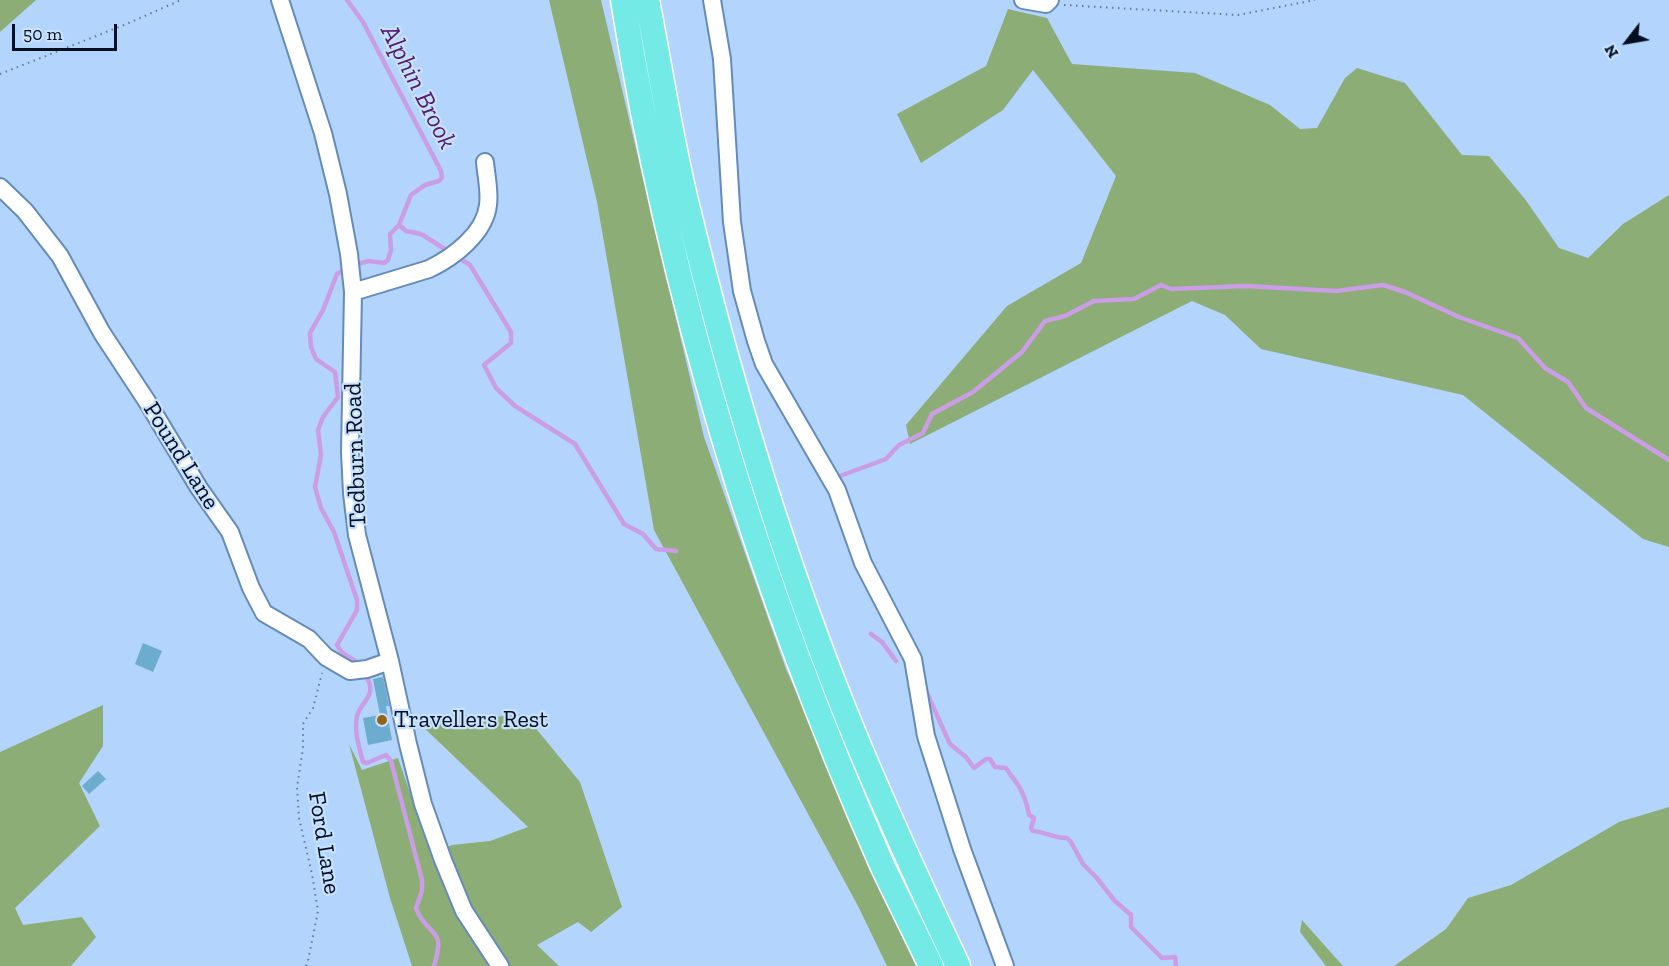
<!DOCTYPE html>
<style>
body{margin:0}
#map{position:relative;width:1669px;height:966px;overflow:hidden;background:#b3d4fc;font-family:"Zilla Slab",serif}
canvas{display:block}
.north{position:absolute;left:1597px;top:12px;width:60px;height:60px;-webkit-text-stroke:4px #c7e1ff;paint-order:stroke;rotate:239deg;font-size:16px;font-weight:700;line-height:24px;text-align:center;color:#020f20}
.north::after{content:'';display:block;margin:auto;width:21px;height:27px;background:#020f20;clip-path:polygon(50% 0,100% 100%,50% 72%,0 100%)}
.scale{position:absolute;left:12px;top:24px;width:105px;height:27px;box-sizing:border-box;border:3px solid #020f20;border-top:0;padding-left:8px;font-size:18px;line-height:21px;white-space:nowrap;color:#020f20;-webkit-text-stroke:4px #c7e1ff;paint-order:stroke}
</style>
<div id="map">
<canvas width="1669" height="966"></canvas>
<div class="north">N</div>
<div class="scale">50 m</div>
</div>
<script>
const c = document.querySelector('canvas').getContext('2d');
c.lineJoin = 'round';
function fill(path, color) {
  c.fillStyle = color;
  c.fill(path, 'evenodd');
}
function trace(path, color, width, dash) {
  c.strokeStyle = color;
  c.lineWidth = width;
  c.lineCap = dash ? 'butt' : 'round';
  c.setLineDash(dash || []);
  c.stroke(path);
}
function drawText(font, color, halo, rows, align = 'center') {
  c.font = font + ' "Zilla Slab",serif';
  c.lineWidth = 4.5;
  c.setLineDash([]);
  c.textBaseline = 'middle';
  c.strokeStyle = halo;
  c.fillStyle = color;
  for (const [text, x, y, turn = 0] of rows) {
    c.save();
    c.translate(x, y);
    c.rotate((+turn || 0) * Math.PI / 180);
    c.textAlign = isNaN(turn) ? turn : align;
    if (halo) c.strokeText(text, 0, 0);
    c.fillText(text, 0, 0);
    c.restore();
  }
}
const green = new Path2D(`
 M0 0H36L0 32Z
 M549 0H601L704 437 786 669 916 966H887L858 906 654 530 597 202Z
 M1008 9 1047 18 1072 64 1195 73 1270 105 1300 129 1317 128 1345 78 1357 68 1405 83 1462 155 1489 156 1525 199 1559 248 1588 258 1623 224 1669 195V547L1643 539 1463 395 1261 349 1225 315 1192 301 910 444 906 425 1007 306 1081 263 1116 176 1033 70 1003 110 921 163 897 114 986 66Z
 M103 705V746L79 783 100 826 15 908 23 925 82 917 96 937 71 966H0V752Z
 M426 714 494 717 524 714 580 782 622 907 591 932 578 922 537 945 559 966H412L390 898 349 744 362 770 398 758 431 854 452 845 490 841 528 827 419 723Z
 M1669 807V966H1394L1446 929 1468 898 1511 885 1619 822Z
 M1302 920 1343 966H1326L1300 932Z`);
const stream = new Path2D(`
 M347 0 363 22 441 171 442 177 439 181 425 185 411 195 399 225 390 234 391 250 388 260 384 263 369 261 354 265
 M399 225 406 231 421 234 470 265 511 332V343L484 365 496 388 515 406 575 444 624 524 643 534 656 549 676 551
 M347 268 337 274 323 310 310 333 311 347 316 359 335 372 338 397 323 417 318 430 321 455 315 487 321 508 334 532 357 600V610L337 645C344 659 352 655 360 666
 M840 476 886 459 899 445 923 433 932 414 973 392 1022 352 1045 321 1065 316 1094 301 1134 299 1161 285 1171 289 1246 286 1336 291 1383 285 1405 292 1459 317 1518 338 1545 368 1568 382 1586 408 1669 460
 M871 634 882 642 896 661
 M364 673C380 696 361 700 357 716 354 732 359 746 363 762L367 763 386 755 391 761 422 880V891L416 908C427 938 447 925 434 966
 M925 689 950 744 966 757 974 768 986 759H990L995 767 1006 768C1010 775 1014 778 1018 785 1024 794 1027 804 1029 815L1034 818 1031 828 1033 831C1047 832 1051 838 1067 838L1071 842 1083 864 1096 877 1114 900 1131 915V927L1162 958 1175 957 1176 966`);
const building = new Path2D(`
 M143 643 162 651 153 672 135 664Z
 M383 677 389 706H386L387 713 392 740 368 745 363 718 380 715 373 679Z
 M98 771 106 779 89 794 82 786Z`);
const path = new Path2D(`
 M1064 5 1238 15 1315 0
 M0 74 124 25 181 0
 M306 966 308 961 318 911 312 874 299 818 297 787 303 748V724L313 708 322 673`);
const minor = new Path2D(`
 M280 0 323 133 338 194 349 254 353 292 350 452 352 493 357 535 390 661 408 744 423 804 443 860 464 911 500 966
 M712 0 722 59 732 222 742 291 756 341 764 364 837 490 863 563 913 659 926 736 962 849 1005 966
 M1023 0 1046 4 1050 0
 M0 187 25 211 60 256 102 333 148 403 199 488 230 532 251 588 264 613 309 639 326 657 350 671 367 669 390 661
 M353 292 429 269C454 257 485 233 488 205 490 191 486 175 485 162`);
const highway = new Path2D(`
 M623 0C671 298 760 589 882 865 898 899 915 932 931 966
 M647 0C660 67 670 135 686 201 728 375 779 548 846 714 880 799 919 883 958 966`);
const markers = [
 [382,720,6,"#956315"]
];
const streetNames = [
 ["Tedburn Road",356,455,-92],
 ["Pound Lane",181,456,58],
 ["Ford Lane",324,843,81]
];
const poiNames = [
 ["Travellers Rest",394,720]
];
const waterNames = [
 ["Alphin Brook",418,87,63]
];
fill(green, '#8dad76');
trace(stream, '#cb9de6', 4.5);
fill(building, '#6cacce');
trace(minor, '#648bb9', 20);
trace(highway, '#fff', 27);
trace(path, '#627a98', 2, [1.5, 4.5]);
trace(minor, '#fff', 16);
trace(highway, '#74eae6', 24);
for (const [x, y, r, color] of markers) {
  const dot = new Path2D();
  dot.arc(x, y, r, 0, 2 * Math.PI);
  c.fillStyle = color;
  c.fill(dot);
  trace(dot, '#c7e1ff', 2);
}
drawText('24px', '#020f20', '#c7e1ff', streetNames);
drawText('24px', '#020f20', '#c7e1ff', poiNames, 'left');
drawText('italic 26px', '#551a70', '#c7e1ff', waterNames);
</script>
